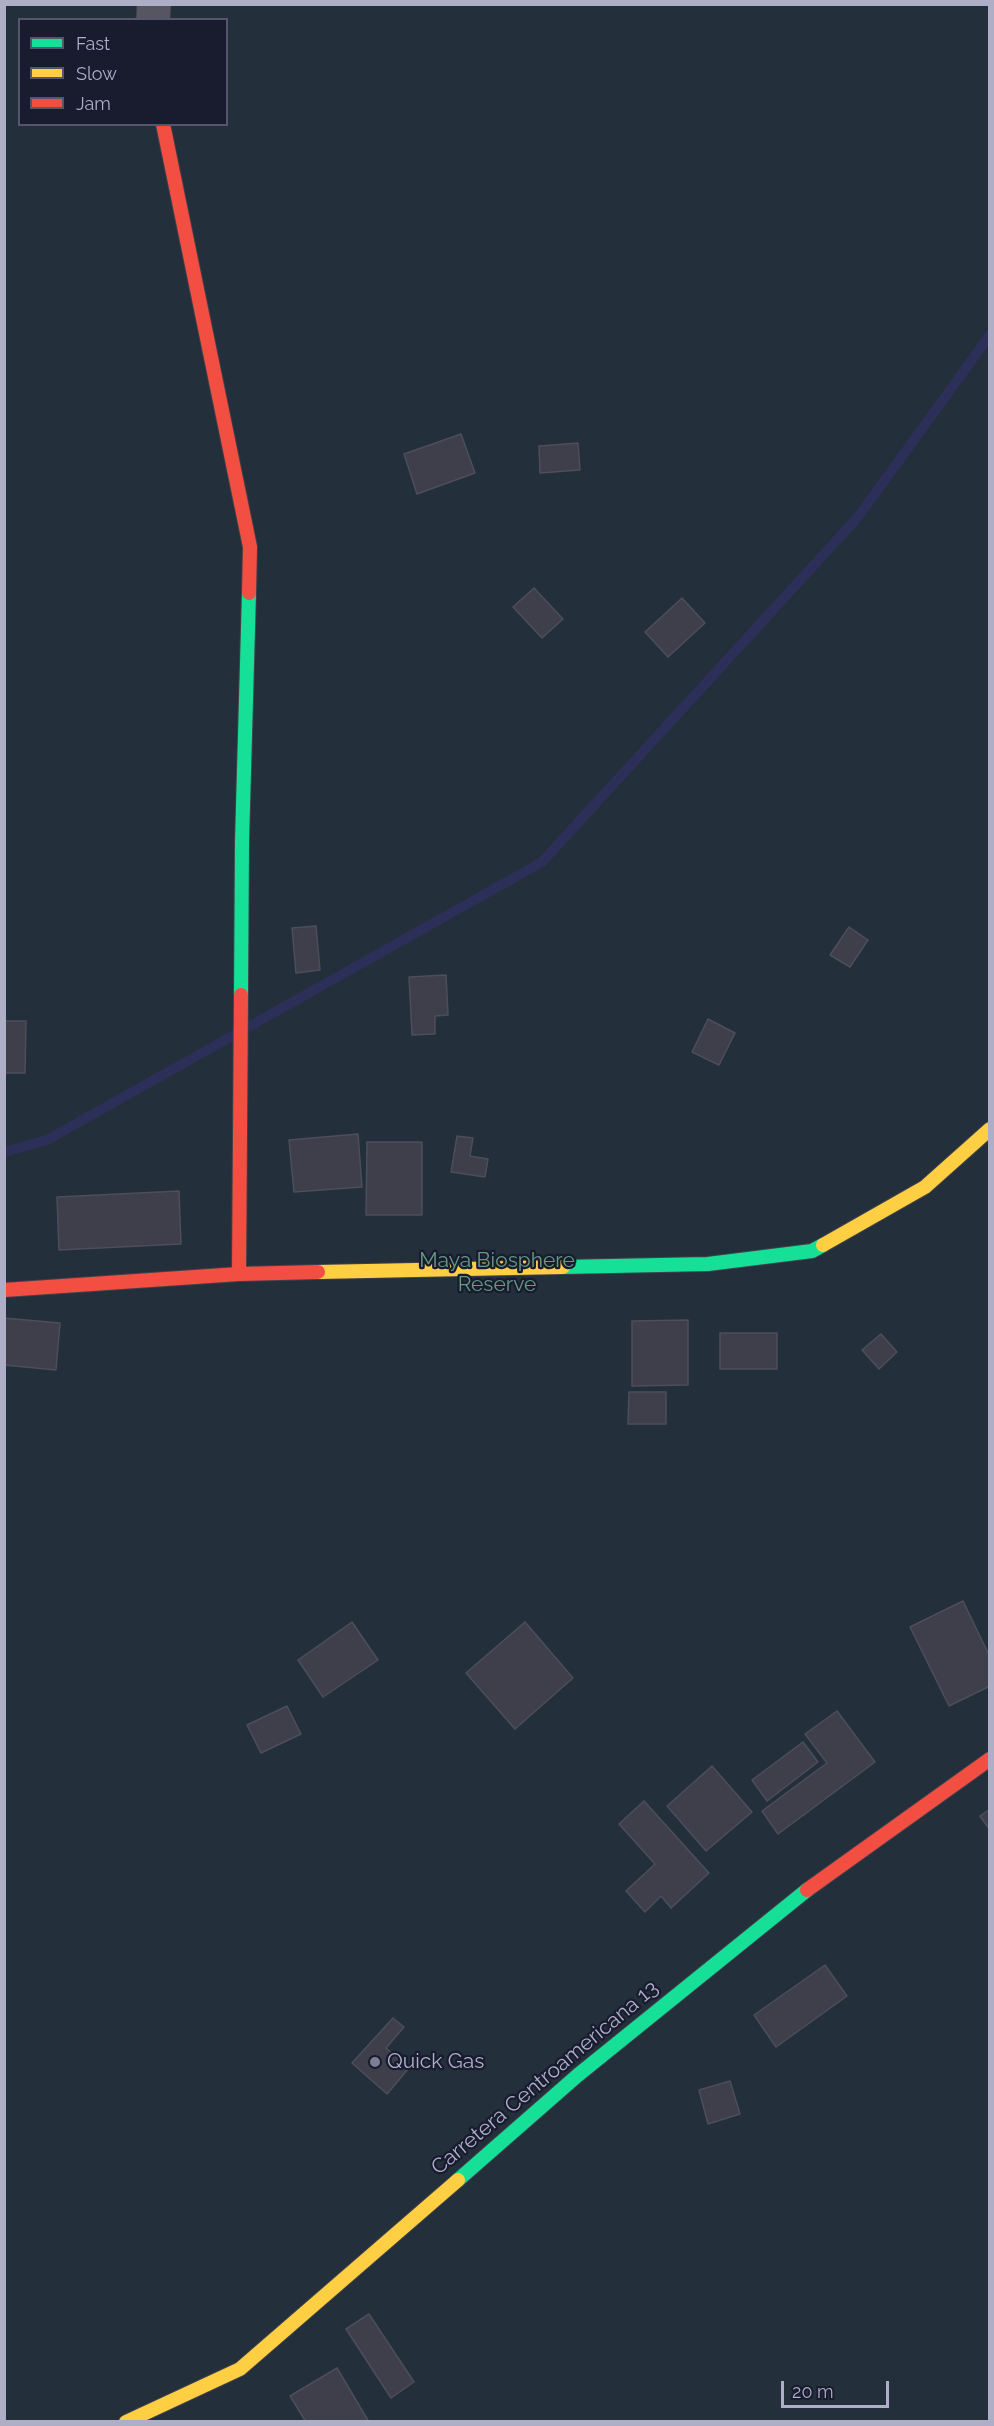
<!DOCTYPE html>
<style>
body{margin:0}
#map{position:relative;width:994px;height:2426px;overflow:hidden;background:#262734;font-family:Raleway,sans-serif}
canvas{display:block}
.frame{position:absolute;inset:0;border:6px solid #aeafc7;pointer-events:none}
.legend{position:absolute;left:18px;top:18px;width:210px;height:108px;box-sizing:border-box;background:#191b2f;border:2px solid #55566c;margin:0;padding:8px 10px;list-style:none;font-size:18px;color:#aeafc7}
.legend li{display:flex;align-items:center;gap:12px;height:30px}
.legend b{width:30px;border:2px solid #55566c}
.scale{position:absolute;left:781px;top:2381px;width:108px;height:27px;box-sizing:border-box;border:3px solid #aeafc7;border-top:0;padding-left:8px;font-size:18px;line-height:21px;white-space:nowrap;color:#aeafc7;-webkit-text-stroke:4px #191b2f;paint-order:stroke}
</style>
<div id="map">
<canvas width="994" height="2426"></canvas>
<div class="frame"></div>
<ul class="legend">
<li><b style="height:8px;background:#16e098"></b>Fast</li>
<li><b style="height:8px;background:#ffcf43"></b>Slow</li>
<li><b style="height:8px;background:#f24e42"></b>Jam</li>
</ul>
<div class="scale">20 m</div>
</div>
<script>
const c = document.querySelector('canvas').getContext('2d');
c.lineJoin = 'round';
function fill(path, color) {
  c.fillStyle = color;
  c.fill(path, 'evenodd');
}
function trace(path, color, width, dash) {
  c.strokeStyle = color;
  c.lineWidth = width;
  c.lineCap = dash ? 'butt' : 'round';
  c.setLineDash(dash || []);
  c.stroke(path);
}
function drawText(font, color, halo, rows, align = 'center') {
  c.font = font + ' Raleway,sans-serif';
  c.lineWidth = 4.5;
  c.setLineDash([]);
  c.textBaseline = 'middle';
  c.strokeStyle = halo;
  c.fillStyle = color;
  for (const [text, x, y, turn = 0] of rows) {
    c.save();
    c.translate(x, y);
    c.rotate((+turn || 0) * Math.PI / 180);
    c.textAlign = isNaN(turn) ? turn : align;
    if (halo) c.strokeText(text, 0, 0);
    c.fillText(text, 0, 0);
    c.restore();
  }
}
const green = new Path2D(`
 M4 5H989V2421H5ZM20 20H226V124H20Z`);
const stream = new Path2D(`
 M4 1152 47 1140 542 862 858 517 990 335`);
const building = new Path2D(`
 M461 434 475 473 417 494 404 454Z
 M578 443 580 470 540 473 539 446Z
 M534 588 563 619 542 638 513 607Z
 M682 598 705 623 668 657 645 632Z
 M316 926 320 970 296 973 292 928Z
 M849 927 868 940 850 967 830 955Z
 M446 975 448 1015 435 1016V1034L412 1035 409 977Z
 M708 1019 735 1033 719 1065 692 1052Z
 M4 1021H26L25 1073H4Z
 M358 1134 362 1187 294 1192 289 1140Z
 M457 1136 473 1138 470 1156 488 1159 485 1177 451 1172Z
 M367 1142H422V1215H366Z
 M179 1191 181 1244 59 1250 57 1197Z
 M4 1318 60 1323 56 1370 4 1365Z
 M688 1320V1385L632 1386V1321Z
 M720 1333H777V1369H720Z
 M881 1334 897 1352 879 1369 862 1350Z
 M629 1392H666V1424H628Z
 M963 1601 990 1657V1686L949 1706 910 1627Z
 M352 1622 378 1660 323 1697 298 1660Z
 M525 1622 573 1678 515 1729 466 1673Z
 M287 1706 301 1734 261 1753 247 1725Z
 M837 1711 875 1762 778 1834 762 1811 827 1763 805 1734Z
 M803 1742 818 1762 767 1801 752 1780Z
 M712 1766 752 1812 706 1851 667 1806Z
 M644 1801 709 1873 671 1908 661 1896 645 1912 626 1891 655 1864 619 1824Z
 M990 1809V1830L980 1816Z
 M825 1965 847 1996 776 2047 754 2015Z
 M393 2018 404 2027 386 2048 409 2068 387 2094 352 2063Z
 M730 2081 740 2114 708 2124 699 2090Z
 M369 2314 414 2382 391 2398 346 2329Z
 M337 2368 369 2422H306L290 2396Z`);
const street = new Path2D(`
 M153 20 154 4`);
const fast = new Path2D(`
 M241 995 242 842 249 593
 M563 1267 708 1264 812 1251 823 1245
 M458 2180 578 2075 807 1890`);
const slow = new Path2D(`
 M823 1245 925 1187 990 1129
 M318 1272 563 1267
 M126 2422 240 2369 458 2180`);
const jam = new Path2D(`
 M163 124 250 547 249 593
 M239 1274 241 995
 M4 1290 239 1274 318 1272
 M807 1890 990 1759`);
const markers = [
 [375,2062,6,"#7e7f94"]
];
const parkNames = [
 ["Maya Biosphere",497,1261],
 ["Reserve",497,1285]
];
const poiNames = [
 ["Quick Gas",387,2062]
];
const streetNames = [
 ["Carretera Centroamericana 13",545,2078,-40]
];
fill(green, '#232f3a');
trace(stream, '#2c3058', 10);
fill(building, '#3e3f4b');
trace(building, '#4d4e5c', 1.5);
trace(street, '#40414b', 35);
trace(fast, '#40414b', 16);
trace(slow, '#40414b', 16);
trace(jam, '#40414b', 16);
trace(street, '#565663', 33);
trace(fast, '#16e098', 14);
trace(slow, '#ffcf43', 14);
trace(jam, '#f24e42', 14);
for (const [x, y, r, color] of markers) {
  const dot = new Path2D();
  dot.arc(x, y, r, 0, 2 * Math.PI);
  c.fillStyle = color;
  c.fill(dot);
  trace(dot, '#191b2f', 2);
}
drawText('21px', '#649982', '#191b2f', parkNames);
drawText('21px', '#aeafc7', '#191b2f', poiNames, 'left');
drawText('21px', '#aeafc7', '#191b2f', streetNames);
</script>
